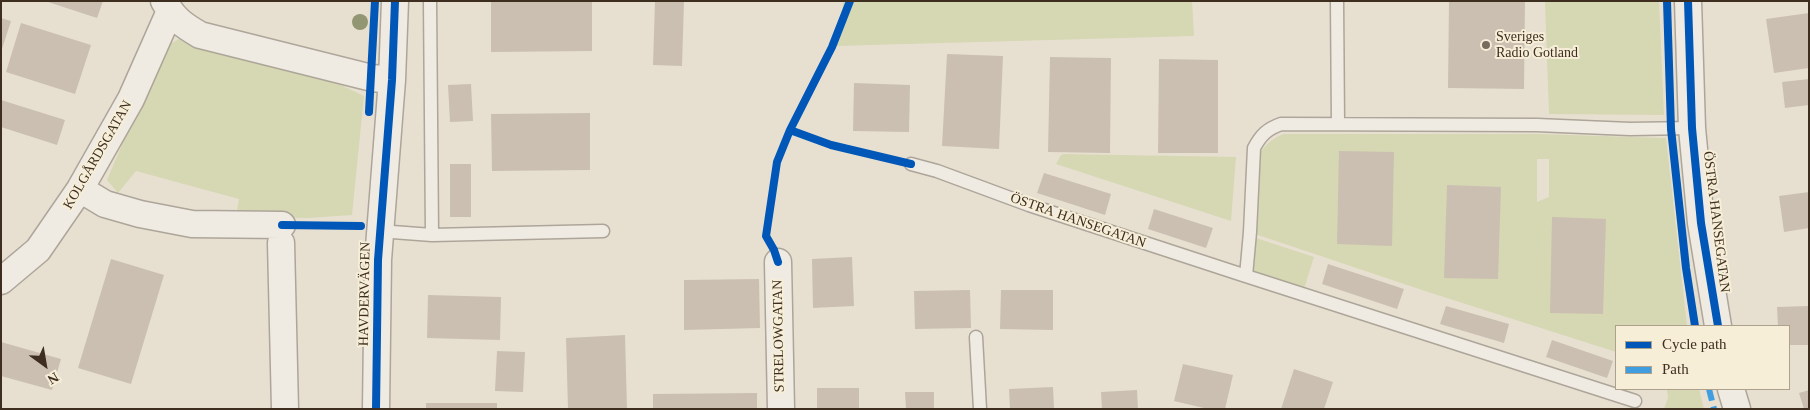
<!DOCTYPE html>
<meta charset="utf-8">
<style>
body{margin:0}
#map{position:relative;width:1810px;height:410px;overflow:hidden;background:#e7e0d1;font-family:Georgia,serif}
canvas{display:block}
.frame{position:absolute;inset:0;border:2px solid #3d2e20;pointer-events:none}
.legend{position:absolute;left:1615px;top:325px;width:175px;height:65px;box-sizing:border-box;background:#f7eed8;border:1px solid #ada18e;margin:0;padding:6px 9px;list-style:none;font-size:15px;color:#3d2e20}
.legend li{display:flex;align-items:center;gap:10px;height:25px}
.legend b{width:25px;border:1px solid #ada18e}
.north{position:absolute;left:20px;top:340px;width:50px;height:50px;-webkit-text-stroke:4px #f7eed8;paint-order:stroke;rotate:148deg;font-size:14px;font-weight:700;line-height:20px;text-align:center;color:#3d2e20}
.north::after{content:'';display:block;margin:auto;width:18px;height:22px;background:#3d2e20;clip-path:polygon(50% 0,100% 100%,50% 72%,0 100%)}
</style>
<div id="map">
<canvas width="1810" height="410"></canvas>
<div class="frame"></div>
<ul class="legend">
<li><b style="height:6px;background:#0057b8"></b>Cycle path</li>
<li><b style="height:6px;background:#3f9de0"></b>Path</li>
</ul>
<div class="north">N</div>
</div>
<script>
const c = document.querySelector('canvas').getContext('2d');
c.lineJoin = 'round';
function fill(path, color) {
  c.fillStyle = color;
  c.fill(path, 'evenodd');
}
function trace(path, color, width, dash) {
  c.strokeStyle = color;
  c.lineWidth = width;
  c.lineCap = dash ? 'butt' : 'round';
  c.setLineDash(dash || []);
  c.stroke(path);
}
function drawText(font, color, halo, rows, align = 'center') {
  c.font = font + ' Georgia,serif';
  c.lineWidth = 4;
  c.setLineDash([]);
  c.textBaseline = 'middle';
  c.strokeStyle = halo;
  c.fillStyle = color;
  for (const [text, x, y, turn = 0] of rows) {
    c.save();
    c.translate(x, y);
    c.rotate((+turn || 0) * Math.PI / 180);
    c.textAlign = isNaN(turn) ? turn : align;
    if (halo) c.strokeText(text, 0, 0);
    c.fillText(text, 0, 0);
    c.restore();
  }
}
const green = new Path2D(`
 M843 1H1192L1194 36 836 46 841 34Z
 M1545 1H1659L1664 115 1549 114Z
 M182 37 326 78 364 96 352 215 308 218 236 217 239 199 136 171 118 193 107 180 162 49Z
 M1284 134H1536L1666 138 1687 326H1616V352L1425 291 1255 234 1260 153C1267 143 1273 138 1284 134ZM1537 159H1549V197L1537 202Z
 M1064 154 1236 157 1231 221 1056 164 1061 155Z
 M1256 238 1314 257 1304 289 1252 270Z
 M1667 389H1699L1704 409H1664L1668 398Z`);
const building = new Path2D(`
 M45 1H103L97 18Z
 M491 1H592V51L491 52Z
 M655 1H684L682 66 653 65Z
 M1449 1H1525L1524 89 1448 88Z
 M1809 13V68L1774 73 1766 19Z
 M1 18 11 21 2 49H1Z
 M21 23 91 45 75 94 6 72Z
 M947 54 1003 56 999 149 942 146Z
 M1050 57 1111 58 1110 153 1048 152Z
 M1159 59 1218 60V153H1158Z
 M1809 79V105L1785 108 1782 82Z
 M854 83 910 85 909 132 853 131Z
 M471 84 473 121 450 122 448 85Z
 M1 100 65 120 57 145 1 127Z
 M590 113V170L492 171 491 114Z
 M1339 151 1394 152 1392 246 1337 244Z
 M450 164H471V217H450Z
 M1044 173 1111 194 1105 215 1037 193Z
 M1447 185 1501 187 1498 279 1444 278Z
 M1809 192V228L1784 232 1779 196Z
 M1154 209 1213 228 1206 248 1148 229Z
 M1552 217 1606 219 1603 314 1550 313Z
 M852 257 854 306 813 308 812 259Z
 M111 259 164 275 131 384 78 368Z
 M1328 264 1404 289 1397 309 1322 284Z
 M759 279 760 328 684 330V280Z
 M970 290 971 328 915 329 914 291Z
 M1001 290H1053V330L1000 329Z
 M428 295 501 297 500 340 427 338Z
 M1446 306 1509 324 1504 343 1440 324Z
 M1809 306V345H1789V326H1778L1777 307Z
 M625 335 627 409H568L566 338Z
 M1552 340 1613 361 1607 378 1546 357Z
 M1 342 61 359 52 390 1 376Z
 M497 351 525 352 523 392 495 391Z
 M1183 364 1233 375 1225 409H1208L1174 401Z
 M1294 369 1333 382 1324 409H1281Z
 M1053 387 1054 409H1010L1009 389Z
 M817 388H859V409H817Z
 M1137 390 1138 409H1102L1101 392Z
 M1809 390V409H1804L1799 393Z
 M905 392H934V409H906Z
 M757 393V409H653V394Z
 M426 403H497V409H426Z`);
const service = new Path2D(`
 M1337 1 1338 124
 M911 164 937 171 1029 205 1246 276
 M379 231 432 235 430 1
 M432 235 603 231
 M976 337 980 409
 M1635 401 1246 276 1250 232 1254 148C1261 135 1267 129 1281 124L1537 125 1630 129 1692 128`);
const minor = new Path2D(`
 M164 1C174 19 183 25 200 35L372 78 392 80
 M1688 1 1692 128 1701 223 1718 326
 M80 189 105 204 140 214 192 224 282 225
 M281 243 285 409
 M778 262 781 409
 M1 281 38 250 80 189 131 99 170 11
 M1731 389 1737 409
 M376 409 378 260 392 80 395 1`);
const quiet = new Path2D(`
 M1709 389 1714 409`);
const cycleway = new Path2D(`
 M1667 1 1671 129 1686 268 1695 326
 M1688 1 1692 128 1701 223 1718 326
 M369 112 375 1
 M790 130 831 145 911 164
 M282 225 361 226
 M778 262 774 250 766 236 777 162 790 130 832 47 850 1
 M376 409 378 260 392 80 395 1`);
const trees = [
 [360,22]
];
const markers = [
 [1486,45,5,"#786c5e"]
];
const poiNames = [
 ["Sveriges",1496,37],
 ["Radio Gotland",1496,53]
];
const streetNames = [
 ["KOLGÅRDSGATAN",98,155,-60],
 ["ÖSTRA HANSEGATAN",1078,221,19],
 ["ÖSTRA HANSEGATAN",1716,222,83],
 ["HAVDERVÄGEN",365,294,-89],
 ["STRELOWGATAN",779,336,-91]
];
fill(green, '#d6d7b3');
fill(building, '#cbbfb2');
trace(service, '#ada599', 15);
trace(minor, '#ada599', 29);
trace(service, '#efebe3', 12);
trace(minor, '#efebe3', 26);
trace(quiet, '#3f9de0', 6, [12, 6]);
trace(cycleway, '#0057b8', 8);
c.fillStyle = '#929673';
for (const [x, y] of trees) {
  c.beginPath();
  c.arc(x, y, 8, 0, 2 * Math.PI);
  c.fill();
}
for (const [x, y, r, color] of markers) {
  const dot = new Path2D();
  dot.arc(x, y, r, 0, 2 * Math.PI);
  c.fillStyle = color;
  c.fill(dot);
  trace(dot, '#f7eed8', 2);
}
drawText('14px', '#3d2e20', '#f7eed8', poiNames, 'left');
drawText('14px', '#3d2e20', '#f7eed8', streetNames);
</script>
